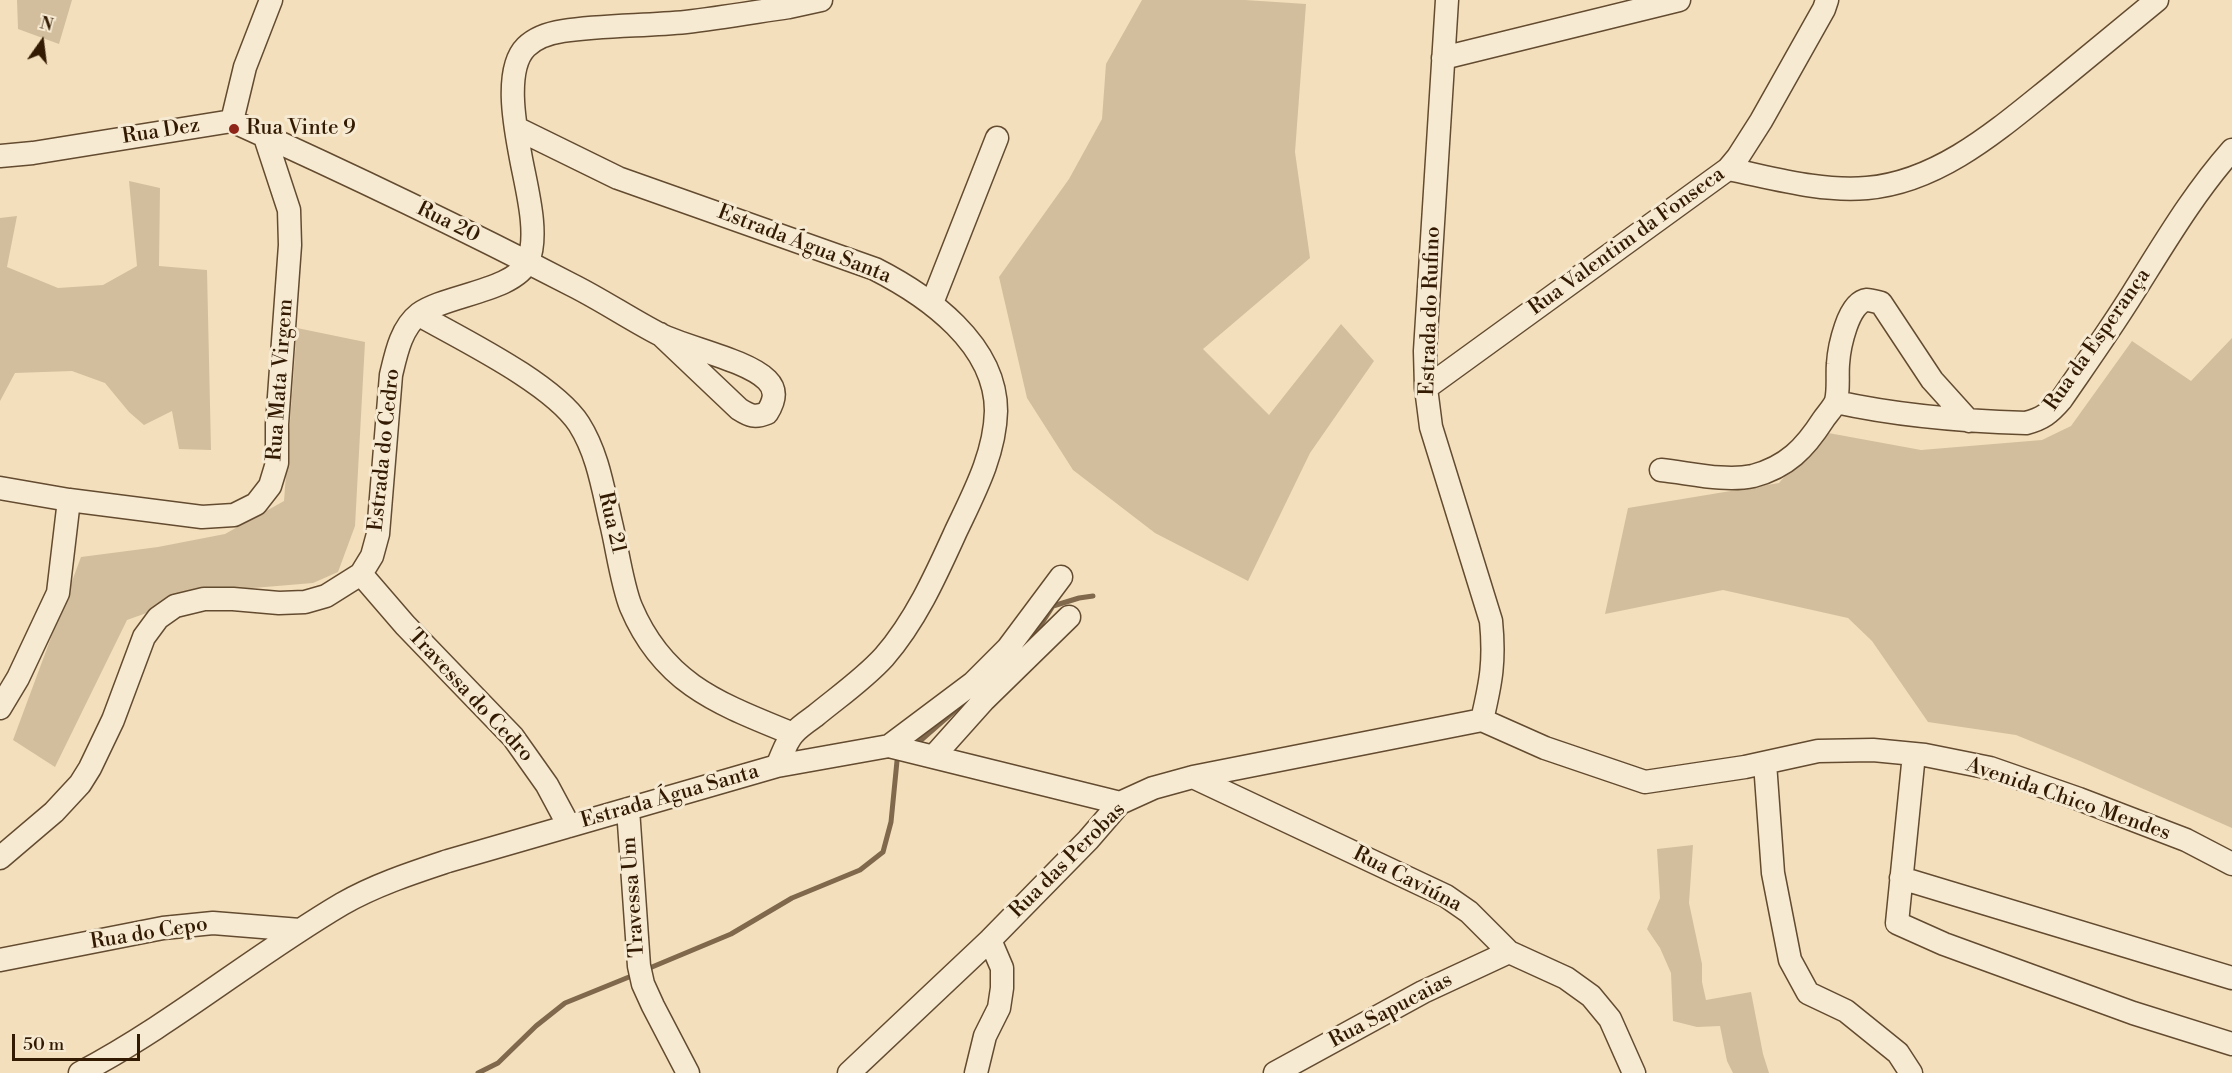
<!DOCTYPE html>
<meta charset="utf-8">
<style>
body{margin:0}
#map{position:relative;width:2232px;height:1073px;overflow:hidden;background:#f3dfbc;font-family:"Libre Bodoni",serif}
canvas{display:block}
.north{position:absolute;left:12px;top:12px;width:60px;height:60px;-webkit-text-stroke:4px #f7ead3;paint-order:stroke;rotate:14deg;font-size:16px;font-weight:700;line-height:24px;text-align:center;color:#331a02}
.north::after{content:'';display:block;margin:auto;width:21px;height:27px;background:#331a02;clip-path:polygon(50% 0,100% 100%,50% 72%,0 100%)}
.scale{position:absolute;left:12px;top:1034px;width:128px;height:27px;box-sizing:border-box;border:3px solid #331a02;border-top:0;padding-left:8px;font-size:18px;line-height:21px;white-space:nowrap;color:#331a02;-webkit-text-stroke:4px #f7ead3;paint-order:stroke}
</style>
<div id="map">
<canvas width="2232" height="1073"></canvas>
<div class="north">N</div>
<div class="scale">50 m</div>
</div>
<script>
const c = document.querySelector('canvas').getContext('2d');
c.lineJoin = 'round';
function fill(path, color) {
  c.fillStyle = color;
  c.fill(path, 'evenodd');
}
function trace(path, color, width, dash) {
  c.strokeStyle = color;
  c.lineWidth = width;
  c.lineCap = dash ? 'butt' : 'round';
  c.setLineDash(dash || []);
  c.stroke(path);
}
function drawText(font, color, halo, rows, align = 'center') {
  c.font = font + ' "Libre Bodoni",serif';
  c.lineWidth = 6;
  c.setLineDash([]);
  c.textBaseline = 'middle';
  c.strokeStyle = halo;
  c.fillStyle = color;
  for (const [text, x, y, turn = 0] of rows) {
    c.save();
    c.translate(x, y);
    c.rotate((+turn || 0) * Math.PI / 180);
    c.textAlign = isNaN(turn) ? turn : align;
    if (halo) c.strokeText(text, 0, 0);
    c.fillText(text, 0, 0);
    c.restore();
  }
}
const green = new Path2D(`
 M17 0H72L59 44 18 29Z
 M1142 0H1245L1306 4 1295 152 1310 258 1203 349 1269 415 1341 324 1374 361 1310 453 1248 581 1155 533 1073 470 1027 398 999 277 1069 179 1102 119 1106 64Z
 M129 181 160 188 159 266 207 270 211 450 179 449 172 411 144 425 129 412 105 383 72 371 15 373 0 401V218L17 216 7 267 58 288 103 285 137 266Z
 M297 328 365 342 355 526 338 572 313 583 205 592 127 620 55 767 13 740 81 557 158 547 225 534 284 501Z
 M2232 338V828L2080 761 2016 735 1928 722 1872 641 1848 618 1723 590 1605 614 1628 508 1779 483 1823 432 1921 450 2042 440 2071 426 2132 341 2191 381Z
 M1693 845 1689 903 1702 964V982L1706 1000 1751 992 1763 1054 1769 1073H1733L1727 1061 1720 1026 1697 1027 1673 1021 1671 973 1660 948 1647 929 1660 898 1657 849Z`);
const stream = new Path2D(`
 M1031 640 1053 606 1079 598 1093 596
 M920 741 959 707
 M652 967 731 934 792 898 860 870 883 852 891 822 897 761
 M478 1073 498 1063 536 1026 565 1003 629 977`);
const minor = new Path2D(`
 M1447 0 1425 351 1426 388 1431 427 1491 621C1495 661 1491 682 1482 720
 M789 7 821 0
 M1443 58 1679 0
 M232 121C347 173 460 227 572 285 602 300 630 319 659 334 687 348 747 360 767 380 778 391 774 402 767 413 755 418 750 416 739 409L660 334
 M0 156 33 153 232 121 245 67 271 0
 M1728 169C1773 178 1820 192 1867 188 1940 182 2000 128 2055 84 2089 56 2123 28 2157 0
 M932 303 997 138
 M419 315C463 340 552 383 579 424 598 454 603 489 611 523 617 547 622 585 631 607 664 685 720 704 793 734
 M1426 388 1728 169 1738 157 1761 121 1824 9 1827 0
 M1836 402C1899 416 1961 421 2026 423 2042 419 2050 413 2061 400 2085 365 2110 330 2133 293 2164 244 2193 194 2232 150
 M1661 470C1690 473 1725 482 1753 476 1787 467 1805 448 1823 420 1827 414 1834 407 1836 401 1839 390 1837 375 1838 364 1839 348 1848 302 1867 300 1871 300 1877 302 1881 303L1932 380 1969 421
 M0 488 69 500 202 517 234 515 256 504 270 486 277 463V424L290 245 289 210 265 137
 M361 574 405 625 513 737 547 785 569 826
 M0 708 18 678 58 593 69 500
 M1482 720 1545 748 1645 782 1745 767 1818 751 1873 750 1925 755 1990 768 2079 799 2186 840 2232 864
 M889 746 973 683 1008 648 1061 577
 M1914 754 1897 923 1944 944 2133 1013 2232 1044
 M933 757 984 700 1069 617
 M1765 763 1773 873 1790 960 1808 993 1846 1011 1898 1053 1911 1073
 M777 766 889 746 1120 803
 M1193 777 1446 896 1469 912 1509 952 1566 978 1591 996 1610 1019 1634 1073
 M628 809 639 966 643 984 653 1006 688 1073
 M0 858 54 812 80 784 90 768 113 720 144 637 158 618 175 606 204 599H233L279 603 305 602 326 596 361 574 372 556 378 534 391 375C396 354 401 328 419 314 445 295 515 291 528 261 540 233 525 183 520 153 515 126 504 69 526 47 535 38 550 33 563 31 603 25 645 26 686 22 720 18 755 12 789 7L796 0
 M1901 878 2232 978
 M0 960 163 928 213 923 300 930
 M80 1073C173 1024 252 957 342 904 375 885 412 873 448 861L777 766C782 756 786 741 794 733 799 727 808 721 815 716 838 697 864 679 884 657 916 620 936 575 956 531 974 493 995 454 996 411 996 344 928 296 875 269L618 178 516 128
 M849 1073 990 940 1088 840 1120 803 1153 788 1193 777 1482 720
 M976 1073 985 1036 999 1008 1002 988V968L990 940
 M1275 1073 1423 992 1509 952`);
const markers = [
 [234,129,6,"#8f2418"]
];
const poiNames = [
 ["Rua Vinte 9",246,129]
];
const streetNames = [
 ["Rua Dez",161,132,-9],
 ["Rua 20",448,223,26],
 ["Rua Valentim da Fonseca",1627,242,-36],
 ["Estrada Água Santa",804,245,21],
 ["Estrada do Rufino",1431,311,-88],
 ["Rua da Esperança",2098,340,-55],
 ["Rua Mata Virgem",281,380,-86],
 ["Estrada do Cedro",385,450,-84],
 ["Rua 21",611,523,77],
 ["Travessa do Cedro",470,696,47],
 ["Estrada Água Santa",670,797,-16],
 ["Avenida Chico Mendes",2068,800,19],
 ["Rua das Perobas",1068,861,-45],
 ["Rua Caviúna",1407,880,27],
 ["Travessa Um",634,897,-94],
 ["Rua do Cepo",149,934,-9],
 ["Rua Sapucaias",1391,1011,-28]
];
fill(green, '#d2be9c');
trace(stream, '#7f684c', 5);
trace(minor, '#634b30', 25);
trace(minor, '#f7ead3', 22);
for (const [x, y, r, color] of markers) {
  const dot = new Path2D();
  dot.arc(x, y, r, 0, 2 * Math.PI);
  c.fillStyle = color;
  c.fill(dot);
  trace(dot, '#f7ead3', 2);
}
drawText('21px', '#331a02', '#f7ead3', poiNames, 'left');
drawText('21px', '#331a02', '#f7ead3', streetNames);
</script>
